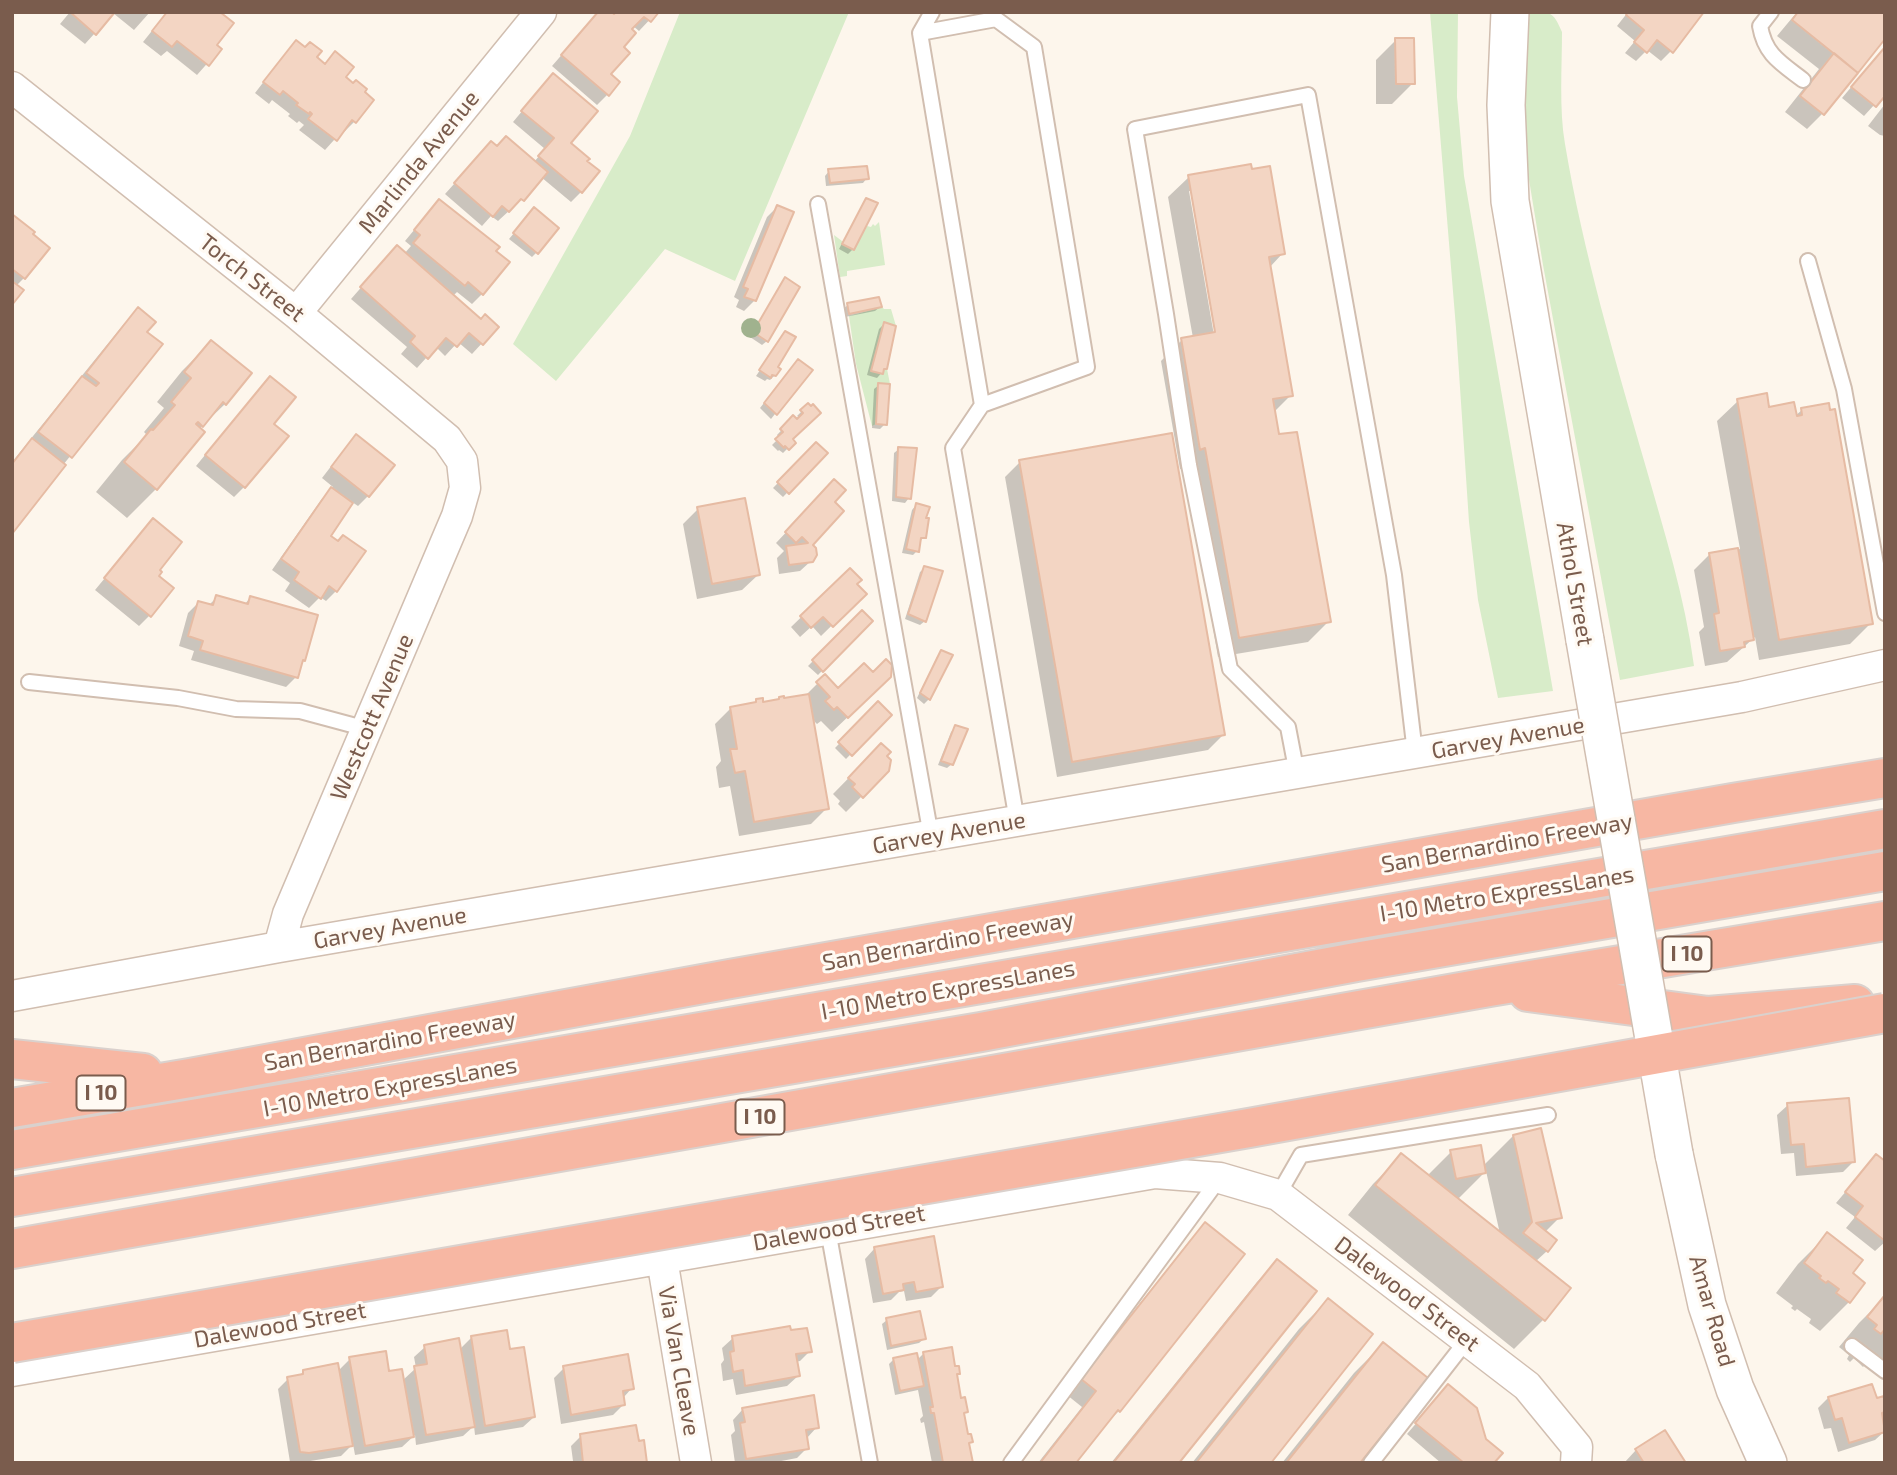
<!DOCTYPE html>
<style>
body{margin:0}
#map{position:relative;width:1897px;height:1475px;overflow:hidden;background:#fdf6ec;font-family:"Exo 2",sans-serif}
canvas{display:block}
.frame{position:absolute;inset:0;border:14px solid #7a5c4d;pointer-events:none}
</style>
<div id="map">
<canvas width="1897" height="1475"></canvas>
<div class="frame"></div>
</div>
<script>
const c = document.querySelector('canvas').getContext('2d');
c.lineJoin = 'round';
function fill(path, color) {
  c.fillStyle = color;
  c.fill(path, 'evenodd');
}
function trace(path, color, width, dash) {
  c.strokeStyle = color;
  c.lineWidth = width;
  c.lineCap = dash ? 'butt' : 'round';
  c.setLineDash(dash || []);
  c.stroke(path);
}
function drawText(font, color, halo, rows, align = 'center') {
  c.font = font + ' "Exo 2",sans-serif';
  c.lineWidth = 6;
  c.setLineDash([]);
  c.textBaseline = 'middle';
  c.strokeStyle = halo;
  c.fillStyle = color;
  for (const [text, x, y, turn = 0] of rows) {
    c.save();
    c.translate(x, y);
    c.rotate((+turn || 0) * Math.PI / 180);
    c.textAlign = isNaN(turn) ? turn : align;
    if (halo) c.strokeText(text, 0, 0);
    c.fillText(text, 0, 0);
    c.restore();
  }
}
const green = new Path2D(`
 M680 12H849L735 281 665 249 556 381 513 344 630 136Z
 M1430 12H1458L1457 97 1464 176 1553 691 1498 698 1478 600 1469 522 1456 328Z
 M1533 12C1553 12 1554 14 1562 32 1562 66 1559 110 1565 144 1583 252 1615 359 1645 464 1664 531 1685 597 1694 666L1620 680 1543 265 1523 143 1522 74 1530 13Z
 M879 222 885 265 847 271V276L840 277 834 235 854 250 867 226 871 227 873 224 875 226Z
 M882 307 884 309H891L896 326 883 323 871 371 883 374 884 369H887L890 384 878 383 876 424 872 426 856 364 849 316Z`);
const shadow = new Path2D(`
 M70 12H150L134 30 113 13 85 44 60 24Z
 M167 12 220 49 197 75 167 51 161 56 143 42Z
 M599 12H657L639 31 633 26 609 75 607 95 597 105 552 66Z
 M1628 12 1671 51 1661 61 1647 50 1636 61 1625 53 1635 41 1617 26Z
 M1797 12H1885L1822 114 1807 129 1785 112 1819 69 1777 36Z
 M1396 40 1413 83 1392 104H1376V60Z
 M1885 47V93L1864 116 1842 98Z
 M286 53 315 57 344 78 372 100 354 122 344 132 343 130 325 150 299 130 304 125 299 121 297 123 288 116 290 114 272 100 269 104 255 93Z
 M543 86 569 144 581 192 571 202 541 177 522 199 498 221 491 216 482 226 445 194 481 154 534 162 545 149 513 122Z
 M1885 104V136L1880 135 1868 126Z
 M829 171 867 178 863 183 826 186 825 176Z
 M1189 177 1283 253 1269 268 1291 395 1273 413 1278 436 1329 621 1308 642 1218 657 1185 468 1180 469 1161 361 1182 340 1193 338 1168 197ZM1189 191H1192L1219 341H1215Z
 M867 200 876 204 853 249 848 254 839 249 862 205Z
 M777 207 792 213 754 301 744 311 736 307 739 300 734 297 767 217Z
 M429 212 494 251 482 294 472 304 457 292 453 296 481 321 497 327 472 354 458 342 445 356 436 347 417 368 401 354 407 347 351 299 387 258 404 254 411 246 405 241Z
 M530 214 536 253 532 257 509 239Z
 M12 216 30 234 24 278 16 286 12 302Z
 M785 280 767 341 762 345 750 337 781 284Z
 M848 305 880 307 875 311 845 317 843 309Z
 M138 309 145 333 161 344 63 465 12 531V462L123 325Z
 M884 324 886 368 877 378 867 375 879 329Z
 M785 333 775 375 770 380 767 379 765 381 756 376Z
 M211 342 250 374 225 404 199 429 156 489 127 518 96 492 122 460 147 435 144 432 164 408 157 402 182 371Z
 M793 366 810 370 771 419 760 408Z
 M879 385 885 424 880 429 872 428 874 389Z
 M260 388 271 424 244 487 234 497 196 466Z
 M1738 401 1795 416 1802 410 1871 623 1850 644 1759 660 1755 637 1727 662 1705 666 1699 632 1704 627 1694 570 1710 554 1740 549 1717 421Z
 M808 405 790 440 793 443 783 453 779 450 778 451 772 445 779 438 777 435 793 418 797 421 800 418 797 416Z
 M356 437 368 496 358 506 352 502 328 536 337 543 364 551 336 591 326 601 320 597 309 608 285 591 290 583 272 570 321 500 333 487 322 478 346 447Z
 M816 444 826 453 783 497 773 488Z
 M899 449 909 498 905 503 892 501 894 453Z
 M1020 462 1223 735 1208 750 1057 777 1005 477Z
 M824 492 832 502 810 545 811 561 800 571 779 574 777 558 784 551 776 543Z
 M916 505 924 520V537L919 542 917 551 913 555 902 553 912 510Z
 M698 509 758 575 742 590 697 599 683 524Z
 M153 520 157 570 150 615 139 626 95 590Z
 M925 568V621L920 625 905 619 920 572Z
 M850 570 855 584 864 594 821 636 812 626 800 637 791 627Z
 M217 597 244 605 250 598 304 660 300 664 296 677 286 687 191 660 194 651 179 646 188 613 198 603 208 606Z
 M862 612 871 621 818 675 808 666Z
 M941 652 929 699 924 704 917 698 937 657Z
 M873 675 874 692 832 732 821 721 817 724 812 719 827 808 811 824 739 836 730 786 719 788 716 767 721 761 715 724 730 709 752 705 756 701 762 704 777 701 779 698 783 700 804 697 825 676 838 691Z
 M878 704 889 715 846 759 835 748Z
 M956 727 952 764 947 768 938 765 951 732Z
 M881 745 887 771 846 812 838 804 840 801 833 794Z
 M1788 1105 1853 1162 1843 1172 1796 1176 1794 1153 1781 1154 1777 1115Z
 M1513 1136 1560 1217 1545 1232 1547 1251 1535 1262 1543 1320 1514 1349 1348 1215 1373 1184 1402 1155 1427 1176 1451 1152 1483 1166ZM1486 1171 1500 1234 1457 1200Z
 M1876 1156 1885 1163V1242L1875 1251 1846 1228 1855 1217 1836 1203Z
 M1205 1224 1243 1254 1119 1411 1103 1426 1074 1463H1038L1082 1407 1067 1395 1190 1240Z
 M1827 1235 1850 1274 1849 1302 1820 1331 1809 1323 1811 1319 1797 1309 1795 1311 1791 1308 1793 1306 1776 1293 1798 1264Z
 M875 1248 941 1287 931 1297 906 1301 904 1291 899 1292 891 1300 873 1303 865 1259Z
 M1277 1262 1177 1463H1111L1257 1282Z
 M1885 1297V1371L1871 1359 1863 1367 1854 1358 1850 1362 1847 1359 1849 1355 1839 1347 1859 1323Z
 M1328 1300 1268 1463H1192L1299 1329Z
 M887 1320 924 1339 919 1343 887 1350 882 1324Z
 M471 1338 534 1417 523 1427 475 1435 474 1426 463 1436 416 1445 415 1435 402 1447 355 1455 353 1444 341 1456 298 1463 290 1462 278 1389 288 1379 298 1377 304 1371H338L350 1359 403 1380 416 1368 414 1357 425 1347 459 1350Z
 M733 1338 810 1351 800 1361 795 1362 798 1376 787 1386 736 1395 733 1379 723 1381 721 1364 724 1360 722 1348Z
 M1383 1344 1358 1463H1282L1354 1373Z
 M924 1353 954 1368 958 1373 956 1375 960 1400 966 1412 963 1415 967 1436 971 1441 968 1445 971 1463H932L924 1422 921 1423 920 1419 923 1416 918 1390 895 1395 889 1364 894 1359 917 1360Z
 M564 1368 632 1388 623 1398 624 1404 613 1415 561 1424 554 1378Z
 M1448 1386 1492 1463H1441L1407 1434Z
 M1828 1398 1875 1400 1885 1412 1881 1415 1885 1431 1875 1440 1838 1452 1831 1428 1824 1429 1818 1408Z
 M743 1409 817 1427 807 1438V1448L797 1458 771 1463H735L731 1435 735 1431 733 1420Z
 M581 1436 638 1444 646 1463H572L573 1461 571 1446Z
 M1636 1450 1684 1463H1624Z`);
const building = new Path2D(`
 M70 12H115L96 35Z
 M167 12H220L234 23 217 45 222 49 209 66 177 41 172 47 152 31Z
 M598 12H612L614 14 616 12H659L651 22 644 17 632 29 636 33 624 47 630 53 611 74 620 82 609 96 561 55Z
 M1628 12H1704L1673 53 1657 40 1647 53 1634 42 1644 30 1626 15Z
 M1798 12H1885V39L1858 73 1792 20Z
 M1395 38H1414L1415 84H1396Z
 M296 40 305 47 310 42 322 51 317 57 325 64 335 51 354 67 346 77 353 83 356 80 367 89 365 92 374 100 356 123 352 120 337 141 308 119 312 114 310 112 309 114 296 105 298 103 283 91 280 95 263 82Z
 M1885 47V96L1876 107 1851 87Z
 M1834 53 1858 73 1824 115 1800 96Z
 M553 73 598 111 571 143 590 159 587 161 600 171 582 193 538 156 554 138 521 111Z
 M506 136 548 172 524 201 521 199 509 212 502 206 493 217 454 183 491 141 497 146Z
 M1251 164 1252 169 1270 166 1285 254 1269 257 1293 396 1273 399 1279 434 1297 432 1331 622 1239 638 1205 448 1200 450 1181 338 1215 332 1188 175Z
 M867 166 869 179 830 183 828 169Z
 M866 198 878 203 854 250 842 244Z
 M439 199 500 247 496 251 510 262 483 295 468 282 465 286 413 243 420 235 414 230Z
 M777 205 794 212 756 301 744 297 748 289 743 287Z
 M534 207 559 228 538 254 513 233Z
 M12 214 35 232 33 234 50 248 25 279 12 269Z
 M397 245 481 319 485 314 499 327 483 345 469 333 457 347 446 338 428 359 410 342 415 336 360 287Z
 M785 277 800 287 768 342 753 332Z
 M12 281 24 290 12 305Z
 M879 297 882 307 849 314 847 303Z
 M138 307 156 322 147 332 163 344 72 458 38 432 82 376 96 386 99 383 86 373Z
 M884 322 896 326 887 369H884L883 374 871 371Z
 M785 331 796 337 778 367 781 369 776 376 772 375 771 378 759 370Z
 M211 340 252 373 226 405 223 402 203 427 198 422 196 424 205 432 157 490 124 462 151 429 153 430 175 405 171 402 191 378 184 372Z
 M798 359 813 370 777 415 764 403Z
 M270 376 296 397 274 424 289 436 245 488 205 455Z
 M878 383 890 384 887 425 876 424Z
 M1767 393 1769 407 1794 402 1797 416 1802 415 1801 408 1829 403 1830 410 1835 409 1873 624 1779 640 1737 399Z
 M808 403 811 406 813 404 821 413 793 439 796 443 789 450 785 446 784 448 775 439 783 432 780 429 793 415 797 419 803 413 800 410Z
 M1172 433 1225 735 1072 762 1019 460Z
 M356 434 395 465 369 497 331 467Z
 M32 438 66 465 12 534V464Z
 M816 442 828 453 789 494 777 482Z
 M898 447 917 448 911 499 896 497Z
 M834 479 846 490 835 502 844 511 813 545 816 548 817 555 813 562 789 565 786 546 808 543 802 537 796 543 785 532Z
 M331 487 353 503 331 536 338 541 343 535 366 551 337 592 329 586 321 599 294 580 299 572 281 559Z
 M745 498 760 575 712 584 697 507Z
 M916 503 930 507 926 518H929L926 538H921L919 552 906 549Z
 M153 518 182 542 160 570 162 572 159 576 174 588 151 617 104 578Z
 M1738 548 1754 640 1744 642 1745 647 1720 651 1714 614 1719 613 1709 553Z
 M924 566 943 571 926 622 908 614Z
 M850 568 862 580 857 584 867 594 833 627 823 617 811 628 800 616Z
 M216 595 248 604 250 596 318 615 305 661 303 660 298 678 200 650 203 641 188 636 198 601 213 605Z
 M862 610 873 621 823 672 812 660Z
 M941 650 953 655 930 700 920 693Z
 M886 659 892 665 891 677 848 718 837 707 834 710 825 701 830 697 816 682 825 674 838 688 864 663 873 672Z
 M809 694 829 809 754 822 745 771 735 773 730 749H737L730 707 756 702V699L763 698V702L779 699V697L784 696V698Z
 M878 701 892 715 852 756 838 742Z
 M955 725 968 729 953 765 941 761Z
 M881 743 891 752 887 756 891 760 889 771 863 798 852 787 855 784 848 778Z
 M1849 1098 1855 1162 1806 1167 1804 1144 1791 1145 1787 1103Z
 M1541 1128 1562 1218 1536 1223 1557 1240 1548 1252 1523 1233 1532 1222 1513 1135Z
 M1481 1145 1486 1173 1456 1179 1450 1150Z
 M1401 1153 1571 1288 1545 1321 1375 1185Z
 M1876 1154 1885 1161V1241L1855 1217 1863 1206 1845 1192Z
 M1205 1222 1245 1254 1120 1412 1118 1410 1076 1463H1040L1096 1391 1081 1379Z
 M1827 1232 1863 1260 1853 1273 1865 1283 1850 1303 1836 1293 1839 1289 1828 1281 1826 1283 1819 1278 1821 1276 1804 1263Z
 M934 1236 943 1287 916 1292 914 1282 903 1284 904 1290 883 1294 874 1247Z
 M1277 1259 1317 1291 1179 1463H1113Z
 M1885 1295V1331L1884 1330 1881 1334 1874 1329 1877 1325 1867 1317Z
 M1328 1298 1373 1334 1271 1463H1196Z
 M920 1311 926 1339 891 1346 886 1318Z
 M790 1326 791 1330 807 1328 812 1352 796 1354 800 1376 745 1386 743 1370 733 1372 730 1352 734 1351 732 1336Z
 M507 1330 510 1349 524 1347 535 1417 485 1426 471 1336Z
 M459 1338 475 1427 426 1435 414 1366 427 1364 424 1345Z
 M1383 1342 1428 1378 1360 1463H1286Z
 M952 1347 955 1366H959L960 1374H957L961 1398 965 1397 968 1412 964 1413 968 1434H971L973 1442 969 1443 973 1463H943L934 1413H931L930 1407H933L923 1352Z
 M386 1351 389 1371 402 1369 414 1437 365 1446 349 1357Z
 M917 1353 924 1386 900 1391 893 1358Z
 M628 1354 634 1389 623 1391 625 1405 571 1415 563 1366Z
 M338 1363 353 1446 309 1453 300 1452 287 1377 303 1374V1370Z
 M1448 1384 1477 1408 1486 1439 1503 1453 1494 1463H1464L1415 1423Z
 M1872 1384 1877 1398 1884 1396 1885 1400V1412L1882 1413 1885 1432 1849 1443 1842 1418 1835 1420 1828 1397Z
 M814 1395 819 1428 806 1430 809 1449 746 1459 740 1423 745 1422 742 1408Z
 M636 1425 639 1441 644 1440 647 1463H583L580 1434Z
 M1665 1430 1686 1463H1644L1635 1449Z`);
const service = new Path2D(`
 M1771 12 1760 26C1765 55 1781 63 1803 80
 M920 33 932 12
 M818 204 931 836
 M1808 261 1844 389 1885 613
 M982 405 1087 367 1034 47 996 19 920 33 982 405 953 448 1017 821
 M29 682 178 698 236 709 300 711 367 729
 M1297 774 1288 727 1230 669 1189 465 1166 314 1135 129 1308 95 1394 575 1415 753
 M1278 1195 1301 1155 1548 1115
 M828 1230 870 1463
 M1852 1346 1885 1371
 M1011 1463 1219 1179
 M1371 1463 1467 1340`);
const minor = new Path2D(`
 M12 87 296 313 447 439 462 461 465 488 457 516 288 914 279 947
 M296 313 541 12
 M12 996 279 947 1742 697 1885 665
 M662 1259 696 1463
 M12 1371 1155 1173 1220 1178 1278 1195 1527 1386 1577 1447 1576 1463`);
const tertiary = new Path2D(`
 M1510 12 1506 105 1510 201 1585 640
 M1674 1154 1707 1305 1735 1389 1768 1463`);
const motorway = new Path2D(`
 M1528 992 1708 1016 1855 1004
 M12 1059 143 1073
 M12 1108 190 1078 730 979 1733 803 1885 778
 M12 1150 1885 829
 M12 1197 981 1032 1356 962 1885 871
 M12 1249 1489 987 1885 921`);
const tertiaryBridge = new Path2D(`
 M1585 640 1674 1154`);
const motorwayBridge = new Path2D(`
 M12 1343 1249 1128 1885 1013`);
const trees = [
 [751,328]
];
const shields = [
 [1687,954,49],
 [101,1093,49],
 [760,1117,49]
];
const shieldNames = [
 ["I 10",1687,954],
 ["I 10",101,1093],
 ["I 10",760,1117]
];
const streetNames = [
 ["Marlinda Avenue",419,162,-51],
 ["Torch Street",252,278,38],
 ["Athol Street",1575,584,80],
 ["Westcott Avenue",372,717,-67],
 ["Garvey Avenue",1508,738,-10],
 ["Garvey Avenue",949,833,-10],
 ["San Bernardino Freeway",1507,843,-10],
 ["I-10 Metro ExpressLanes",1507,894,-9],
 ["Garvey Avenue",390,928,-10],
 ["San Bernardino Freeway",948,941,-10],
 ["I-10 Metro ExpressLanes",948,990,-10],
 ["San Bernardino Freeway",390,1041,-10],
 ["I-10 Metro ExpressLanes",390,1087,-10],
 ["Dalewood Street",839,1228,-10],
 ["Dalewood Street",1407,1294,37],
 ["Amar Road",1712,1311,74],
 ["Dalewood Street",280,1325,-10],
 ["Via Van Cleave",679,1361,80]
];
fill(green, '#d8ecc9');
fill(shadow, '#0003');
fill(building, '#f3d5c3');
trace(building, '#e6bba3', 2);
trace(service, '#d1beb0', 18);
trace(minor, '#d1beb0', 33);
trace(tertiary, '#d1beb0', 40);
trace(motorway, '#dad1cd', 42);
trace(service, '#fff', 14);
trace(minor, '#fff', 30);
trace(tertiary, '#fff', 37);
trace(motorway, '#f7b7a3', 38);
trace(tertiaryBridge, '#d1beb0', 40, []);
trace(motorwayBridge, '#dad1cd', 42, []);
trace(tertiaryBridge, '#fff', 37);
trace(motorwayBridge, '#f7b7a3', 38);
c.fillStyle = '#a0b28e';
for (const [x, y] of trees) {
  c.beginPath();
  c.arc(x, y, 10, 0, 2 * Math.PI);
  c.fill();
}
for (const [x, y, w] of shields) {
  const box = new Path2D();
  box.roundRect(x - w / 2, y - 17.5, w, 35, 5);
  c.fillStyle = '#fffaf3';
  c.fill(box);
  trace(box, '#7a5c4d', 2);
}
drawText('bold 21px', '#7a5c4d', null, shieldNames);
drawText('23px', '#7a5c4d', '#fffaf3', streetNames);
</script>
